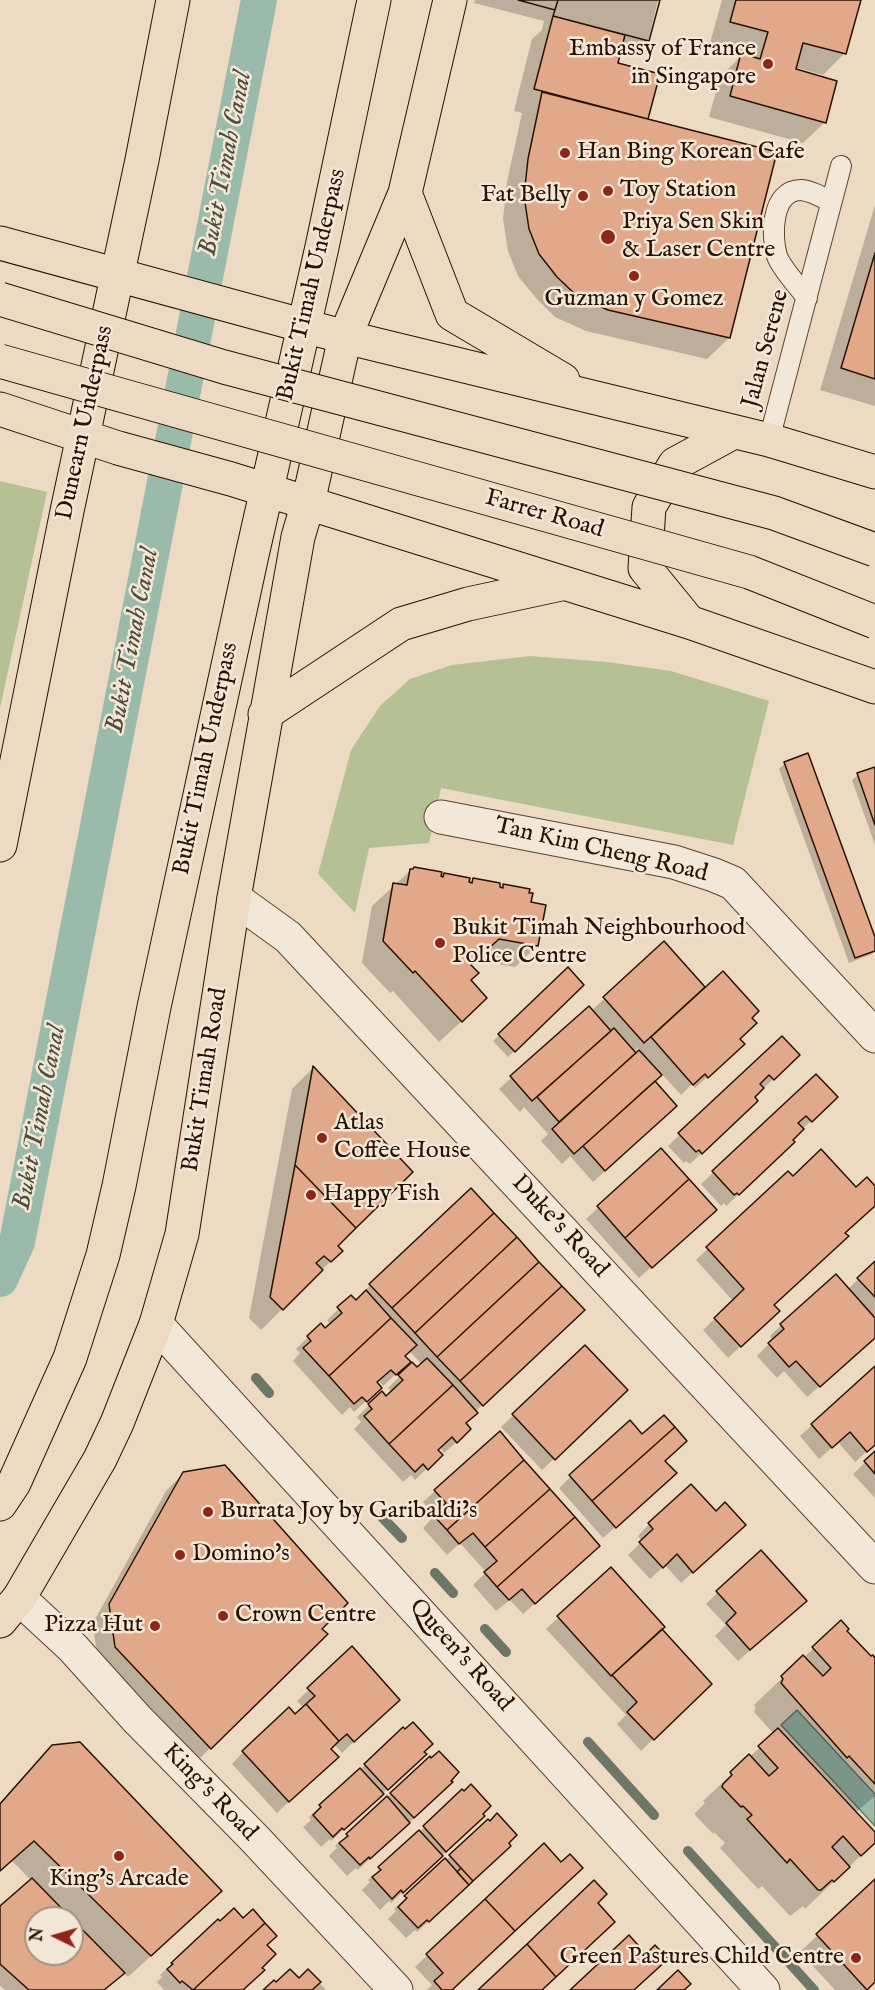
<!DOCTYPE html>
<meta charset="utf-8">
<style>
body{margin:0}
#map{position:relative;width:875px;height:1990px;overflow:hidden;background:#ecdac2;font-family:"IM FELL English",serif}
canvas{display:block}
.north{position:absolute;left:24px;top:1906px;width:60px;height:60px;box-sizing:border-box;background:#f3e7d7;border:2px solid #a29282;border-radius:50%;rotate:275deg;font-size:16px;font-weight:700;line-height:24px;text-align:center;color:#291202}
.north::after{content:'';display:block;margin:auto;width:21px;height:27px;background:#8f2418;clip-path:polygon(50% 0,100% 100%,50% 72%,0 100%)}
</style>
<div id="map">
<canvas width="875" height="1990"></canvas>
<div class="north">N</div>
</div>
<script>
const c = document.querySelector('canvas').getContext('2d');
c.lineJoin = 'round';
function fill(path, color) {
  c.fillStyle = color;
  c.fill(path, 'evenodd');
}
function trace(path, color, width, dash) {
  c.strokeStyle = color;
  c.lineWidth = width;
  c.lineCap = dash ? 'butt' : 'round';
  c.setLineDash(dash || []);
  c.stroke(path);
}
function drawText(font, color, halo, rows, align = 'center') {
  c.font = font + ' "IM FELL English",serif';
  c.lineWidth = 5;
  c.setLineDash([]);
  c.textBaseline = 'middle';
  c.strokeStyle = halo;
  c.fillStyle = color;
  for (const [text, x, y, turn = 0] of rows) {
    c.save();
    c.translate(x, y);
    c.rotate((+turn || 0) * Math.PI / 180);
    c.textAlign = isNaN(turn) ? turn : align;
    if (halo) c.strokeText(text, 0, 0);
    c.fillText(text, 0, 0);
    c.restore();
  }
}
const green = new Path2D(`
 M0 481 47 492 0 708Z
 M530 656 607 662 671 671 769 701 733 845 441 788 429 843 369 848 355 913 318 874 351 750 380 706 410 679 452 665Z`);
const water = new Path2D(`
 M797 1710 875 1794V1826L781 1725Z`);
const shadow = new Path2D(`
 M475 0H658L648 41 636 52 620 48 616 64 658 75 647 120 729 338 707 359 586 331 555 317 536 298 518 276 508 251 503 219 507 182 522 113 514 111 532 39 542 30 544 21 474 3Z
 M722 0H859L845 53 823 75 798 68 797 71 825 122 803 143 709 117 720 77 742 55 747 57V53L710 43Z
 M875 205V406L820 390Z
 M785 763 875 941V951L872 954 849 963 779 769Z
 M875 768V845L852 780 858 775Z
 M411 870 439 879 444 874 467 883 473 880 498 891 504 886 530 903 537 946 515 967 476 960 470 966 464 1019 439 1042 393 991 390 993 362 963 372 906Z
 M664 944 705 989 750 1018 731 1055 695 1088 692 1084 681 1095 661 1073 653 1082 664 1118 593 1182 570 1156 562 1164 541 1141 548 1134 524 1107 520 1112 499 1089 589 1008 591 1011ZM638 1048 641 1051 636 1055 633 1052Z
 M567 970 582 985 508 1057 493 1041Z
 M782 1038 786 1067 753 1098 744 1113 690 1164 686 1161 684 1163 668 1146Z
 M313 1068 336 1246 341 1251 261 1330 249 1318 292 1089Z
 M816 1076 824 1109 799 1132 782 1154 726 1206 724 1203 721 1206 701 1184Z
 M661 1150 703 1221 639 1278 586 1219Z
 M788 1173 792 1178 856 1190 875 1188V1204L773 1306 766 1322 728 1358 703 1330 733 1301 696 1260Z
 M875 1263V1337L807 1397 784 1371 777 1378 757 1356 773 1340 770 1336 781 1325 848 1289Z
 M370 1285 571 1321 475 1412 465 1424 458 1441 444 1453 440 1448 437 1450 441 1455 415 1480 411 1475 403 1482 354 1429 361 1422 357 1417 382 1393 386 1398 392 1392 388 1388 411 1365 417 1369 422 1364 409 1351 404 1357 397 1373 383 1386 378 1380 368 1399 354 1412 350 1407 342 1415 293 1361 300 1353 296 1349 308 1337 321 1326 325 1330 331 1325 327 1320 351 1297 356 1302 360 1298 359 1296Z
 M585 1347 614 1402 542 1470 501 1427Z
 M875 1368V1444L855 1462 838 1442 819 1459 800 1436Z
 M875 1453V1498L853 1474Z
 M664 1461 663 1484 603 1538 559 1488 571 1476Z
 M184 1473 326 1634 193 1765 98 1664 93 1623 166 1491Z
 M435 1491 587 1558 523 1614 510 1600 496 1611 473 1585 486 1572 460 1543 447 1555 423 1528 435 1515 423 1502Z
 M649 1524 732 1536 681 1583 665 1565 650 1579 628 1555 642 1541 638 1536Z
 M611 1569 660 1629 710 1683 641 1751 617 1724 626 1715 546 1629Z
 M718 1592 793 1613 738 1661 715 1636 726 1625 706 1604Z
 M841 1622 845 1631 875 1662V1796L855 1813 875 1834V1842L805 1909 803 1906 790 1916 762 1886 758 1889 720 1848 725 1843 714 1832 713 1834 695 1815V1813L705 1803 703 1801 774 1734 754 1712 756 1707 754 1705Z
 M352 1649 386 1711 342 1753 334 1744 329 1749 325 1768 277 1813 232 1764 243 1752 304 1708 297 1701Z
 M403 1730 413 1765 331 1841 330 1839 321 1847 303 1827 311 1820 309 1817Z
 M53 1747 199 1912 128 1977 123 1972 104 1990H5L0 1986V1908L32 1881 12 1861 0 1872V1803ZM36 1918H72V1954H36Z
 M430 1758 440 1794 358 1870 356 1868 347 1876 329 1856 337 1848 335 1846Z
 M462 1792 472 1828 391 1903 389 1901 380 1910 362 1890 370 1882 368 1880Z
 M488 1821 507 1843 498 1857 417 1932 415 1930 406 1938 388 1919 396 1911 394 1909Z
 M544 1845 451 1990H427L432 1985 415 1967Z
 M875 1881V1981L866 1990H835L800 1952Z
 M218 1921 266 1945 242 1990H164L157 1982 162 1977 160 1975Z
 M308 1971 326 1990H265L276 1984 299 1980Z`);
const stream = new Path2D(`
 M256 1378 269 1393
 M382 1517 402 1538
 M435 1573 453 1593
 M485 1629 506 1652
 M588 1742 654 1815
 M688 1851 814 1990`);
const canal = new Path2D(`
 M0 1279 17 1242 259 0`);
const building = new Path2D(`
 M518 0H660L649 41 553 16 555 10Z
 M518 0H558L555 10Z
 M558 0H660L649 41 553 16Z
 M736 0H861L846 54 803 43 796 69 837 81 826 123 730 96 741 53 760 59 768 32 730 22Z
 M553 16 625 35 618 63 660 74 648 119 534 89Z
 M542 92 777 152 730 338 608 310 577 296 557 277 539 254 529 229 524 196 528 159Z
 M875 253V379L841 368Z
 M808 753 875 937V951L855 958 784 762Z
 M875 767V825L857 773Z
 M414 867 442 872 441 876 443 877 444 873 470 878 469 882 472 883 473 878 500 883V887L503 888V884L530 889 529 893H533L531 902 546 905 538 946 499 939 471 965 479 973 471 980 487 998 462 1022 415 971 413 973 383 941 393 883 407 885 410 869H413Z
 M664 941 705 987 644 1043 603 997Z
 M568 967 584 985 515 1052 498 1034Z
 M723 971 759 1011 752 1018 757 1023 740 1039 745 1044 708 1078 705 1074 693 1085 651 1037Z
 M589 1006 611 1031 532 1101 510 1076Z
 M614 1028 636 1053 559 1122 537 1097Z
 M782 1036 800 1055 774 1080 769 1075 760 1084 764 1088 755 1097 758 1101 702 1154 699 1150 696 1152 678 1133Z
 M639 1050 662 1075 574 1154 552 1129Z
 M313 1066 413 1172 356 1228 295 1165Z
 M816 1074 838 1097 812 1122 806 1116 798 1123 804 1129 793 1140 795 1142 739 1195 737 1193 734 1195 712 1171Z
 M655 1081 677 1106 605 1171 583 1146Z
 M661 1148 689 1179 625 1238 597 1206Z
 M821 1149 856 1187 867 1177 875 1186V1206L845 1233 849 1236 774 1305 780 1311 741 1347 714 1318 744 1289 706 1247 788 1171 793 1176Z
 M295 1165 356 1228 338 1246 343 1251 331 1262 324 1256 316 1263 323 1270 283 1310 270 1297Z
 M689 1179 717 1210 652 1268 625 1238Z
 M471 1188 494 1213 392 1308 369 1284Z
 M494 1213 517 1237 415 1333 392 1308Z
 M517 1237 539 1262 437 1357 415 1333Z
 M875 1261V1297L857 1278Z
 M539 1262 562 1286 460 1381 437 1357Z
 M836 1274 875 1318V1338L820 1387 796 1361 789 1367 768 1343 784 1329 780 1324Z
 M562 1286 585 1310 483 1406 460 1381Z
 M366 1290 391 1318 329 1376 303 1348 311 1341 307 1336 321 1323 325 1328 342 1313 337 1307 351 1295 356 1300Z
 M391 1318 417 1345 405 1356 411 1362 396 1375 391 1370 377 1382 382 1388 367 1402 362 1397 354 1404 329 1376Z
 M585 1345 628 1390 555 1460 512 1414Z
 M427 1358 453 1385 389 1444 364 1416 372 1409 368 1404 382 1391 386 1396 403 1380 398 1375 412 1362 417 1367Z
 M875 1366V1445L867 1452 850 1432 832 1448 811 1424Z
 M453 1385 478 1413 466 1423 471 1429 457 1443 452 1437 438 1450 443 1455 428 1470 423 1464 415 1472 389 1444Z
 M664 1415 675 1427 592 1501 569 1475 630 1420 642 1434Z
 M675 1427 687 1441 665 1461 677 1473 616 1528 592 1501Z
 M500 1431 524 1460 447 1530 433 1515 446 1503 434 1490Z
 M875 1451V1474L864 1461Z
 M524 1460 550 1489 485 1547 473 1533 459 1544 447 1530Z
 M225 1465 348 1603 322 1629 328 1634 211 1749 115 1647 109 1604 183 1472Z
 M691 1484 716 1511 725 1502 746 1525 693 1573 677 1554 663 1568 639 1542 653 1529 648 1523Z
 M550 1489 575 1517 497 1587 484 1572 497 1561 485 1547Z
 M575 1517 600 1546 535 1604 522 1589 509 1600 497 1587Z
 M761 1550 807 1601 750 1650 726 1623 736 1613 716 1591Z
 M611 1567 665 1627 611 1676 557 1616Z
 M841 1620 849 1629 847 1631 871 1656 873 1655 875 1658V1784L849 1756 847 1758 781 1683 783 1679 781 1676 803 1655 823 1676 831 1668 812 1647Z
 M662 1629 712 1684 654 1740 627 1712 637 1702 612 1675Z
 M352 1646 400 1700 354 1742 347 1734 339 1741 306 1704 315 1696 307 1688Z
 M306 1704 339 1741 331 1749 339 1757 289 1802 242 1751 289 1707 295 1714Z
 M413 1722 433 1744 424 1752 427 1754 388 1790 364 1764 403 1727 405 1729Z
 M778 1728 875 1832V1843L861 1856 843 1836 832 1847 850 1867 834 1882 832 1880 821 1890H818L790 1859 787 1863 747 1819 752 1815 743 1806 741 1807 722 1787 723 1784 732 1775 730 1772 749 1754 769 1776 778 1768 758 1746Z
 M80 1742 222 1891 151 1956 34 1841 0 1871V1804L52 1745Z
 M439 1751 459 1772 451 1781 453 1782 414 1818 390 1793 430 1756 431 1758Z
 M360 1768 384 1794 344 1830 342 1828 333 1837 313 1815 321 1807 319 1805Z
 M471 1784 491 1806 483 1814 485 1816 446 1852 423 1826 462 1789 464 1791Z
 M387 1796 410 1823 370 1859 369 1857 360 1865 339 1843 348 1836 346 1834Z
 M497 1813 517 1835 509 1843 511 1846 473 1881 449 1855 488 1819 490 1821Z
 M419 1830 443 1856 403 1893 401 1890 392 1899 372 1877 381 1870 378 1867Z
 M544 1843 561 1862 570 1854 583 1868 515 1931 485 1899Z
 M445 1858 469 1885 429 1922 427 1920 418 1928 398 1907 407 1898 404 1896Z
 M461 1868 473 1881 469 1885 457 1872Z
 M32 1878 71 1918H36V1954H72V1919L125 1973 104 1990H29L0 1964V1906Z
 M875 1879V1982L867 1990 816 1934Z
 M594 1880 607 1894 598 1903 615 1922 556 1977 527 1944Z
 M485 1899 515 1931 452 1990H442L434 1981 443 1973 426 1954Z
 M234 1908 243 1918 253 1909 265 1923 193 1990 182 1981 180 1983 167 1969 173 1964 171 1963 218 1919 220 1921Z
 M265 1923 277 1936 267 1945 276 1954 262 1968 265 1970 243 1990H193Z
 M629 1935 646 1954 655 1945 668 1959 634 1990H570Z
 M527 1944 556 1977 542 1990H478Z
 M290 1969 299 1978 308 1969 321 1982 312 1990H263L274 1980 276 1982Z
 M678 1970 691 1984 684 1990H657Z`);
const service = new Path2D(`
 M807 298C799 287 781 268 777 256 771 236 771 190 801 190 812 191 822 197 831 202
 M769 440 841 166`);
const minor = new Path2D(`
 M441 817 674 862 714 875 733 883 875 1036
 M234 898 288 937 875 1567
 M156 1324 763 1990
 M19 1598 73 1648 137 1719 254 1838 396 1990`);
const trunk = new Path2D(`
 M405 193 452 314 563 380
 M0 243 345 337 769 440 875 472
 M0 409 118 448 231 479 689 622 875 687
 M689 622 645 568 649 507 675 464 732 433
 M265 714 401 624 468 604 561 584
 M0 845 67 511 142 160 173 0
 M0 1504 14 1483 70 1358 103 1255 119 1186 154 1007 252 555 322 247 374 0
 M0 1621 19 1598 100 1459 117 1423 156 1324 182 1234 234 898 298 537 308 503 345 337 405 193 450 0`);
const trunkBridge = new Path2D(`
 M0 299 224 367 774 513 875 550
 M0 361 749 572 875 622`);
const markers = [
 [768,64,6,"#8f2418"],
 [565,153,6,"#8f2418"],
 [608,191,6,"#8f2418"],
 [583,196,6,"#8f2418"],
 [608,237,8,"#8f2418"],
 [634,276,6,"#8f2418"],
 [440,943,6,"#8f2418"],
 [322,1138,6,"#8f2418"],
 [311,1195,6,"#8f2418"],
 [208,1512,6,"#8f2418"],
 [180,1555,6,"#8f2418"],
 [223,1616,6,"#8f2418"],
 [155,1626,6,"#8f2418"],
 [119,1856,6,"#8f2418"],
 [856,1958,6,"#8f2418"]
];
const poiNames = [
 ["Embassy of France",756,50,"right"],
 ["in Singapore",756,78,"right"],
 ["Han Bing Korean Cafe",577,153],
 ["Toy Station",620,191],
 ["Fat Belly",571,196,"right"],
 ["Priya Sen Skin",622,223],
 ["& Laser Centre",622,251],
 ["Guzman y Gomez",634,300,"center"],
 ["Bukit Timah Neighbourhood",452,929],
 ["Police Centre",452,957],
 ["Atlas",334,1124],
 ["Coffee House",334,1152],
 ["Happy Fish",323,1195],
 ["Burrata Joy by Garibaldi’s",220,1512],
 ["Domino's",192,1555],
 ["Crown Centre",235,1616],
 ["Pizza Hut",143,1626,"right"],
 ["King's Arcade",119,1880,"center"],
 ["Green Pastures Child Centre",844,1958,"right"]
];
const streetNames = [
 ["Bukit Timah Underpass",313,285,-77],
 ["Jalan Serene",767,349,-75],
 ["Dunearn Underpass",86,423,-78],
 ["Farrer Road",544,515,16],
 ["Bukit Timah Underpass",207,759,-78],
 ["Tan Kim Cheng Road",601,851,13],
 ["Bukit Timah Road",206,1080,-81],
 ["Duke's Road",559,1227,47],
 ["Queen's Road",460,1656,48],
 ["King's Road",209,1793,46]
];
const waterNames = [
 ["Bukit Timah Canal",227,164,-79],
 ["Bukit Timah Canal",134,641,-79],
 ["Bukit Timah Canal",41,1118,-79]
];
fill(green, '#b6c095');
fill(water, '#9abbac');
trace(water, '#6d7768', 1.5);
fill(shadow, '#0003');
trace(stream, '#6d7768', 10);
trace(canal, '#9abbac', 36);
fill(building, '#e2a88a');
trace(building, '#291202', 1.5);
trace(service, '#5a4432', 22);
trace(minor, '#5a4432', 35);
trace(trunk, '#291202', 35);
trace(service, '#f3e7d7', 20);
trace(minor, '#f3e7d7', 33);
trace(trunk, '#ecdac2', 33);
trace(trunkBridge, '#291202', 35, []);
trace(trunkBridge, '#ecdac2', 33);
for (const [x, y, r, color] of markers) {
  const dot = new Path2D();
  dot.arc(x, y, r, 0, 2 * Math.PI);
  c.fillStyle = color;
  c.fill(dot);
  trace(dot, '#f3e7d7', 2);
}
drawText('24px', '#291202', '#f3e7d7', poiNames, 'left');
drawText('24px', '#291202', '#f3e7d7', streetNames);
drawText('italic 26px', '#514d3e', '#f3e7d7', waterNames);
</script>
